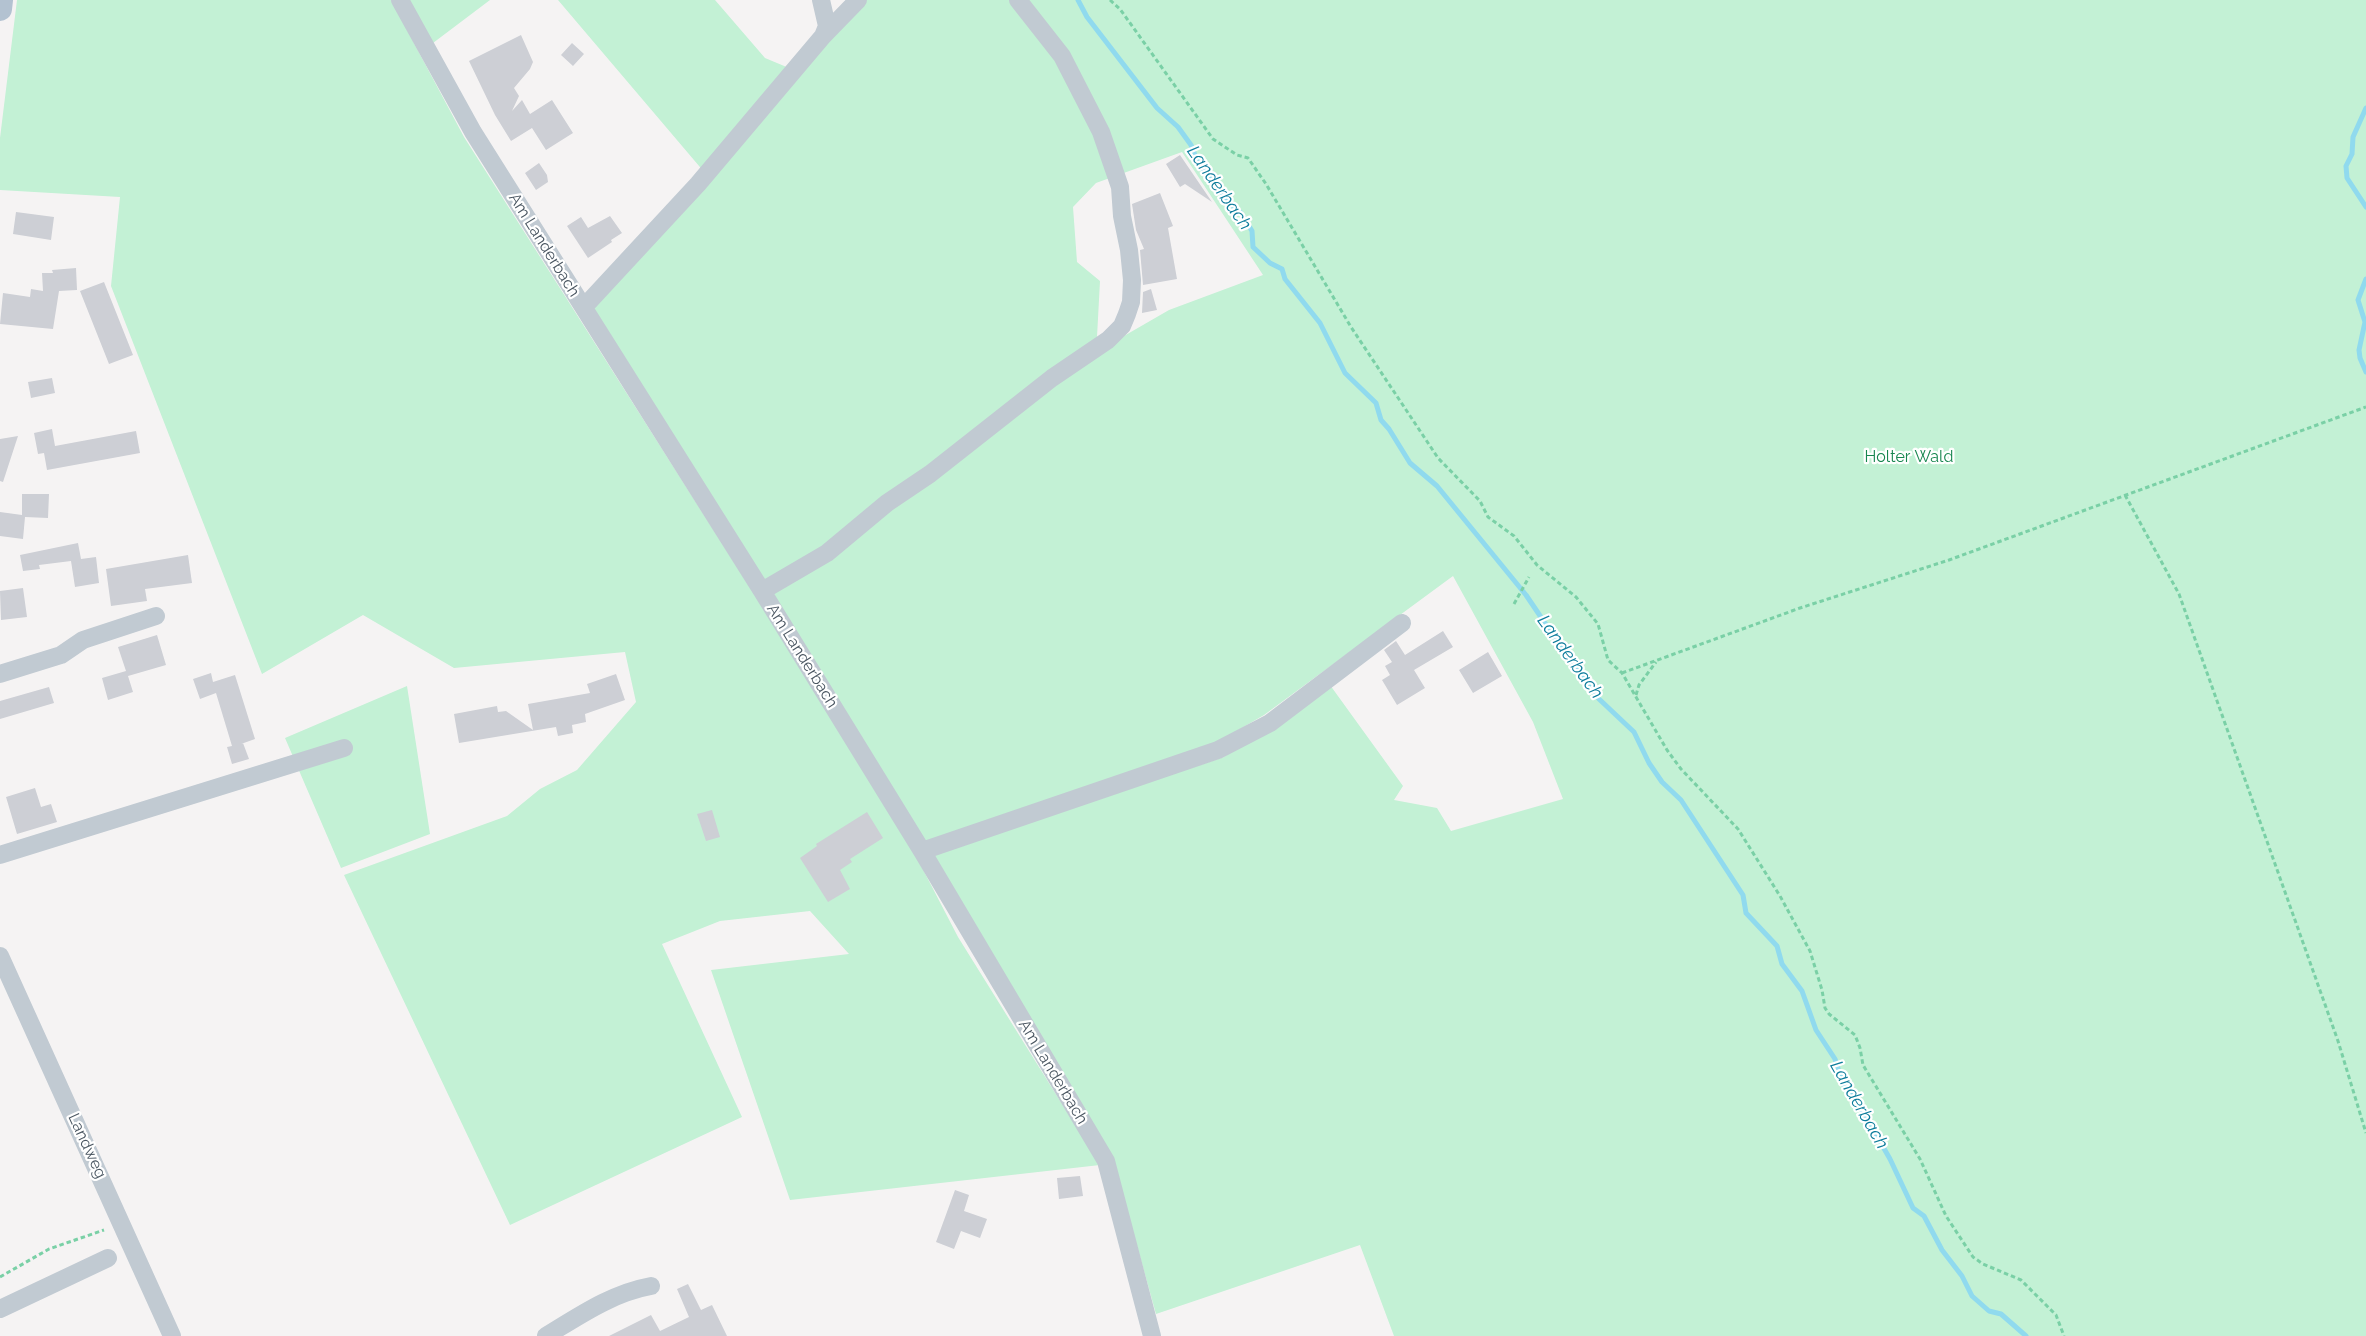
<!DOCTYPE html>
<style>
body{margin:0}
canvas{display:block;background:#f5f3f3}
</style>
<canvas width="2366" height="1336"></canvas>
<script>
const c = document.querySelector('canvas').getContext('2d');
c.lineJoin = 'round';
function fill(path, color) {
  c.fillStyle = color;
  c.fill(path, 'evenodd');
}
function trace(path, color, width, dash) {
  c.strokeStyle = color;
  c.lineWidth = width;
  c.lineCap = dash ? 'butt' : 'round';
  c.setLineDash(dash || []);
  c.stroke(path);
}
function drawText(font, color, halo, rows, align = 'center') {
  c.font = font + ' Raleway,sans-serif';
  c.lineWidth = 4.5;
  c.setLineDash([]);
  c.textBaseline = 'middle';
  c.strokeStyle = halo;
  c.fillStyle = color;
  for (const [text, x, y, turn = 0] of rows) {
    c.save();
    c.translate(x, y);
    c.rotate((+turn || 0) * Math.PI / 180);
    c.textAlign = isNaN(turn) ? turn : align;
    if (halo) c.strokeText(text, 0, 0);
    c.fillText(text, 0, 0);
    c.restore();
  }
}
const green = new Path2D(`
 M17 0H391L464 137 829 712 916 856 958 937 1100 1165 790 1200 711 970 849 954 810 911 720 921 662 944 742 1117 510 1225 344 875 507 816 540 789 577 770 636 702 625 652 454 668 363 615 262 674 111 286 120 197 0 190V138Z
 M409 0H490L433 43Z
 M558 0H715L765 58 789 68 705 173Z
 M859 0H2366V1336H1394L1360 1245 1156 1314 1113 1159 931 854 1224 757 1330 685 1403 786 1394 800 1437 808 1451 831 1563 799 1533 722 1453 576 1264 715 1216 743 927 846 593 309ZM1182 152 1263 275 1169 310 1117 340 1097 337 1100 281 1077 262 1073 207 1096 183Z
 M407 686 430 834 341 868 285 738Z`);
const stream = new Path2D(`
 M1078 0 1087 17 1157 108 1178 127 1191 145 1198 163 1228 202 1241 213 1252 231 1253 247 1270 263 1282 269 1285 279 1320 323 1345 373 1376 403 1381 420 1389 429 1410 463 1437 486 1526 595 1576 669 1599 699 1634 732 1649 763 1662 782 1681 800 1743 895 1746 913 1777 946 1782 964 1802 991 1816 1030 1835 1059 1843 1084 1858 1103 1890 1159 1913 1208 1924 1216 1942 1250 1962 1276 1972 1296 1989 1311 2001 1314 2026 1336
 M2366 108 2353 137 2352 154 2346 166 2347 178 2366 207
 M2366 279 2358 300 2365 322 2359 350 2360 358 2366 372`);
const building = new Path2D(`
 M521 35 533 62 530 69 514 88 519 96 512 111 522 100 530 114 552 100 573 133 546 150 532 128 511 141 495 115 469 61Z
 M572 43 584 54 573 66 561 55Z
 M1180 155 1212 202 1185 184 1180 187 1166 164Z
 M539 163 547 175 548 182 536 190 525 173Z
 M1160 193 1173 226 1168 228 1177 279 1143 285 1140 250 1144 249 1136 230 1132 204Z
 M16 212 54 217 51 240 13 234Z
 M610 216 622 233 611 240 612 242 588 258 567 226 581 217 588 228Z
 M76 268 77 290 59 291 53 329 0 324 3 293 30 297 31 289 43 291 42 273H53L52 270Z
 M104 282 133 355 109 364 80 291Z
 M1151 289 1157 310 1142 313 1143 292Z
 M52 378 55 393 31 398 28 382Z
 M52 429 55 446 136 431 140 453 47 470 44 453 38 454 34 433Z
 M18 436 3 482 0 481V439Z
 M22 494H49L48 518 25 517 23 539 0 536V512L22 515Z
 M78 543 81 559 96 557 99 583 75 587 71 561 39 565 40 569 23 571 20 555Z
 M188 555 192 583 145 589 147 601 111 606 106 569Z
 M23 588 27 617 1 620 0 591Z
 M1443 631 1453 647 1414 670 1425 688 1397 705 1382 680 1390 675 1385 666 1392 662 1384 650 1396 641 1405 655Z
 M157 635 166 665 128 676 133 692 108 700 102 678 126 671 118 647Z
 M1488 652 1502 676 1473 693 1459 670Z
 M211 673 213 682 235 675 255 739 241 744 243 743 249 759 232 764 227 747 232 746 216 693 200 699 193 679Z
 M616 674 625 700 585 714 586 722 572 725 573 733 558 736 556 727 459 743 454 714 497 706 498 712 506 711 533 730 528 704 590 693 587 684Z
 M49 687 54 703 0 719V701Z
 M35 788 41 807 51 804 57 822 17 834 6 797Z
 M712 810 720 837 706 841 697 814Z
 M867 812 883 838 850 859 852 862 840 870 850 889 828 902 800 858 817 846 816 844Z
 M1080 1176 1083 1196 1059 1199 1057 1178Z
 M955 1190 969 1195 964 1211 987 1219 980 1238 961 1231 954 1249 936 1242Z
 M688 1284 701 1310 712 1305 727 1336H609L651 1315 660 1331 689 1317 677 1289Z`);
const path = new Path2D(`
 M1110 0 1120 9 1213 139 1237 155 1248 158 1266 184 1351 327 1438 458 1480 501 1488 517 1514 536 1537 565 1576 597 1598 624 1608 660 1622 673 1667 750 1681 769 1738 829 1780 896 1810 951 1822 990 1825 1008 1829 1014 1855 1035 1860 1048 1863 1065 1920 1159 1946 1216 1973 1257 1983 1264 2021 1280 2056 1315 2064 1336
 M2125 495 2179 594 2338 1041 2366 1133
 M1514 604 1529 577
 M1622 673 1800 608 1949 560 2366 407
 M1636 695 1639 685 1656 662
 M0 1277 49 1249 104 1230`);
const minor = new Path2D(`
 M400 0 473 132 762 591 922 851 1106 1161 1152 1336
 M823 36 858 0
 M584 307 698 184 823 36 827 26 821 0
 M762 591 827 553 887 503 930 474 1052 378 1108 340 1122 326 1127 314 1131 302 1132 280 1129 250 1122 216 1120 187 1101 132 1062 56 1018 0
 M0 674 61 655 83 640 156 616
 M922 851 1218 750 1270 723 1402 623
 M0 855 344 748
 M0 956 172 1336
 M0 1309 108 1258
 M546 1336C579 1316 612 1293 651 1286`);
const major = new Path2D(`
 M0 9 1 0`);
const streetNames = [
 ["Am Landerbach",544,245,58],
 ["Am Landerbach",802,656,58],
 ["Am Landerbach",1053,1072,59],
 ["Landweg",87,1146,65]
];
const parkNames = [
 ["Holter Wald",1909,457]
];
const waterNames = [
 ["Landerbach",1219,188,55],
 ["Landerbach",1570,657,54],
 ["Landerbach",1859,1105,60]
];
fill(green, '#c3f1d5');
trace(stream, '#90daee', 5);
fill(building, '#cdcfd5');
trace(path, '#7ad0a6', 3, [4.5, 3]);
trace(minor, '#c1cad2', 18);
trace(major, '#b3c2d1', 24);
drawText('16px', '#4a5661', '#fff', streetNames);
drawText('16px', '#17864f', '#fff', parkNames);
drawText('italic 18px', '#0c7c9b', '#fff', waterNames);
</script>
